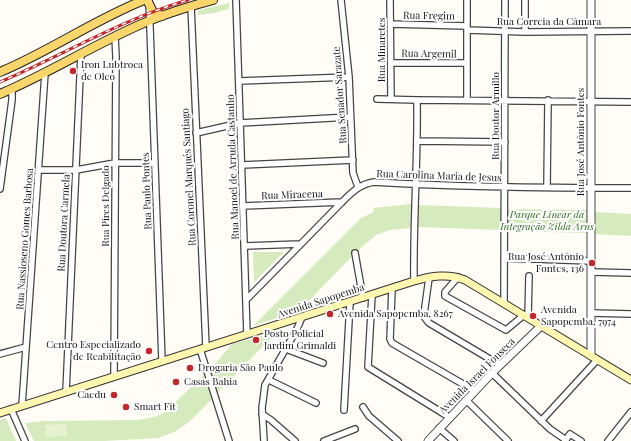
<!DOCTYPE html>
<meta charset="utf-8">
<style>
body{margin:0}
canvas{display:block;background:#fffdf5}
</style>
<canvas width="631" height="441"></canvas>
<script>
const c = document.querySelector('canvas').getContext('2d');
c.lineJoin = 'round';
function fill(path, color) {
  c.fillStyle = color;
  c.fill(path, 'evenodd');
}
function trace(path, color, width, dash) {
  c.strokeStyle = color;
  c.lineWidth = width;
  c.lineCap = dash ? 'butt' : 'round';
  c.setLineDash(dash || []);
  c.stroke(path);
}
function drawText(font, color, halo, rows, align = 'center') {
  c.font = font + ' "Playfair Display",serif';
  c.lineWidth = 4;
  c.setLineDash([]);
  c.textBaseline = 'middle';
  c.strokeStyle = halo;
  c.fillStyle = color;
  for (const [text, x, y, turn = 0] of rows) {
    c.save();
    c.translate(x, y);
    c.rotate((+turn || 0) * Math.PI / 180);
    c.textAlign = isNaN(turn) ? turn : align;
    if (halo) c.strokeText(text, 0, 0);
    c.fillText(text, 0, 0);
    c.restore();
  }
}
const green = new Path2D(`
 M229 3V9L214 13 198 15V11L199 10Z
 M411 204 410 228 390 230 376 235 357 251 300 310 253 326 361 218 374 212 373 208Z
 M417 205 502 208V230L417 227Z
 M508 209 588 210 587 233 507 231Z
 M595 212 631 214V236L595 234Z
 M253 252H284L254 282Z
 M277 332 217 393 210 370 232 344Z
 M205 374 213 398 189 422 176 431 158 438 104 441H34L25 423 44 421 138 420 154 417 164 413Z
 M6 418 16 441H0V420Z`);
const pitch = new Path2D(`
 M66 424 67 436 46 437 45 425Z`);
const minor = new Path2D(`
 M149 0 162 361
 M236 0 247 334
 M341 0 349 77 353 173 358 187
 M390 0 391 99
 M191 6 206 347
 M391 24 467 26
 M467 30 525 32 631 31
 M525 32V0
 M391 63H467
 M239 81 349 77
 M377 99 417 100 631 102
 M467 100V0
 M196 133 240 123 350 117
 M418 141 505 142
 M242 165 353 160
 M38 170H76L115 163H155
 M547 187 548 100
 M0 189 12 100V89
 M243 206 342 202
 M245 246 300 244
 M355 253 363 298
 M504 258 591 261
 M591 272 631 273
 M458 277 445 292V296L506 330 524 315
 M429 278 424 314 425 318 429 323 500 365
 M414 281C413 221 418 161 417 100
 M392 289 390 339 392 343 475 391
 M372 295 368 367 449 417
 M246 300 342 202C352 192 360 184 374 182 459 187 545 188 631 188
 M504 303 505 0
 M591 313 631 314
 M528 317 529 276
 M200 349 229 441
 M286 349 323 363
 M0 354 26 347
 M492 373 550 429 566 440
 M114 376 116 57 115 36
 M269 380 316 403
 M66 392 81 54
 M466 400 508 441
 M22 406 45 73
 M363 407 369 416 398 441
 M11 409 25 441
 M344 410 350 302
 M262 414 271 420 295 441
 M541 421 597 360
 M439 428 454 441
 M264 441 262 408 265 385 297 329 302 317
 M324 441 355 429
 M565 441 570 434 581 441
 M608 441 631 412`);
const tertiary = new Path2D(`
 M591 0V356
 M428 441 492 373 541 326`);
const secondary = new Path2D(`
 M0 413 414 281C431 276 448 273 465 280L631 380`);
const primary = new Path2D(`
 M149 4 153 12 162 16
 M0 72C50 51 94 20 144 0
 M0 94C47 74 90 47 137 26 161 15 187 7 213 0`);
const rail = new Path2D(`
 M0 82C63 55 122 19 188 0`);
const markers = [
 [73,71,4,"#c4262e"],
 [592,263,4,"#c4262e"],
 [330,314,4,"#c4262e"],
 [533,316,4,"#c4262e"],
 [256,340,4,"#c4262e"],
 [149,351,4,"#c4262e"],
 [190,368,4,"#c4262e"],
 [176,382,4,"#c4262e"],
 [114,395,4,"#c4262e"],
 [126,407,4,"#c4262e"]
];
const streetNames = [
 ["Rua Fregim",429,16,1],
 ["Rua Correia da Câmara",549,22],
 ["Rua Minaretes",382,50,-90],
 ["Rua Argemil",429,54,1],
 ["Rua Senador Sarazate",340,95,-94],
 ["Rua Doutor Armillo",496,116,-90],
 ["Rua José Antônio Fontes",581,142,-90],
 ["Rua Manoel de Arruda Castanho",233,167,-92],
 ["Rua Carolina Maria de Jesus",439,176,2],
 ["Rua Coronel Marqués Santiago",189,177,-93],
 ["Rua Paulo Pontes",147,191,-92],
 ["Rua Miracena",292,195,-2],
 ["Rua Pires Delgado",106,206,-90],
 ["Rua Doutora Carmela",64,223,-87],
 ["Rua Nassioseno Gomes Barbosa",25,239,-86],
 ["Avenida Sapopemba",321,301,-18],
 ["Avenida Israel Fonseca",477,376,-45]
];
const poiNames = [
 ["Iron Lubtroca",81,65],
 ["de Oleo",81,77],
 ["Rua José Antônio",584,257,"right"],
 ["Fontes, 136",584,269,"right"],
 ["Avenida",541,310],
 ["Sapopemba, 7974",541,322],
 ["Avenida Sapopemba, 8267",338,314],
 ["Posto Policial",264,334],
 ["Jardim Grimaldi",264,346],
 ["Centro Especializado",141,345,"right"],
 ["de Reabilitação",141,357,"right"],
 ["Drogaria São Paulo",198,368],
 ["Casas Bahia",184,382],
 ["Caedu",106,395,"right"],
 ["Smart Fit",134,407]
];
const parkNames = [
 ["Parque Linear da",547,215],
 ["Integração Zilda Arns",547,227]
];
fill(green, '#d5ebbd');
fill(pitch, '#e6f2cf');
trace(minor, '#444', 8);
trace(tertiary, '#444', 9);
trace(secondary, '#333', 9);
trace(primary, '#222', 10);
trace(minor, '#fff', 5.5);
trace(tertiary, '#fff', 7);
trace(secondary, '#fff6b0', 7);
trace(primary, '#f9d66b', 8);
trace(rail, '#c4262e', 3);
trace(rail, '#fff', 1.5, [4.5]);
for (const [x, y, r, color] of markers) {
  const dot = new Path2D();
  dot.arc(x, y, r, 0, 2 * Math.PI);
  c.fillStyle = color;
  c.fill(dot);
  trace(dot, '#fff', 1.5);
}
drawText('10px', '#111', '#fff', streetNames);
drawText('10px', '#111', '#fff', poiNames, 'left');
drawText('italic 10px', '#2f6b1f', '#fff', parkNames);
</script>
